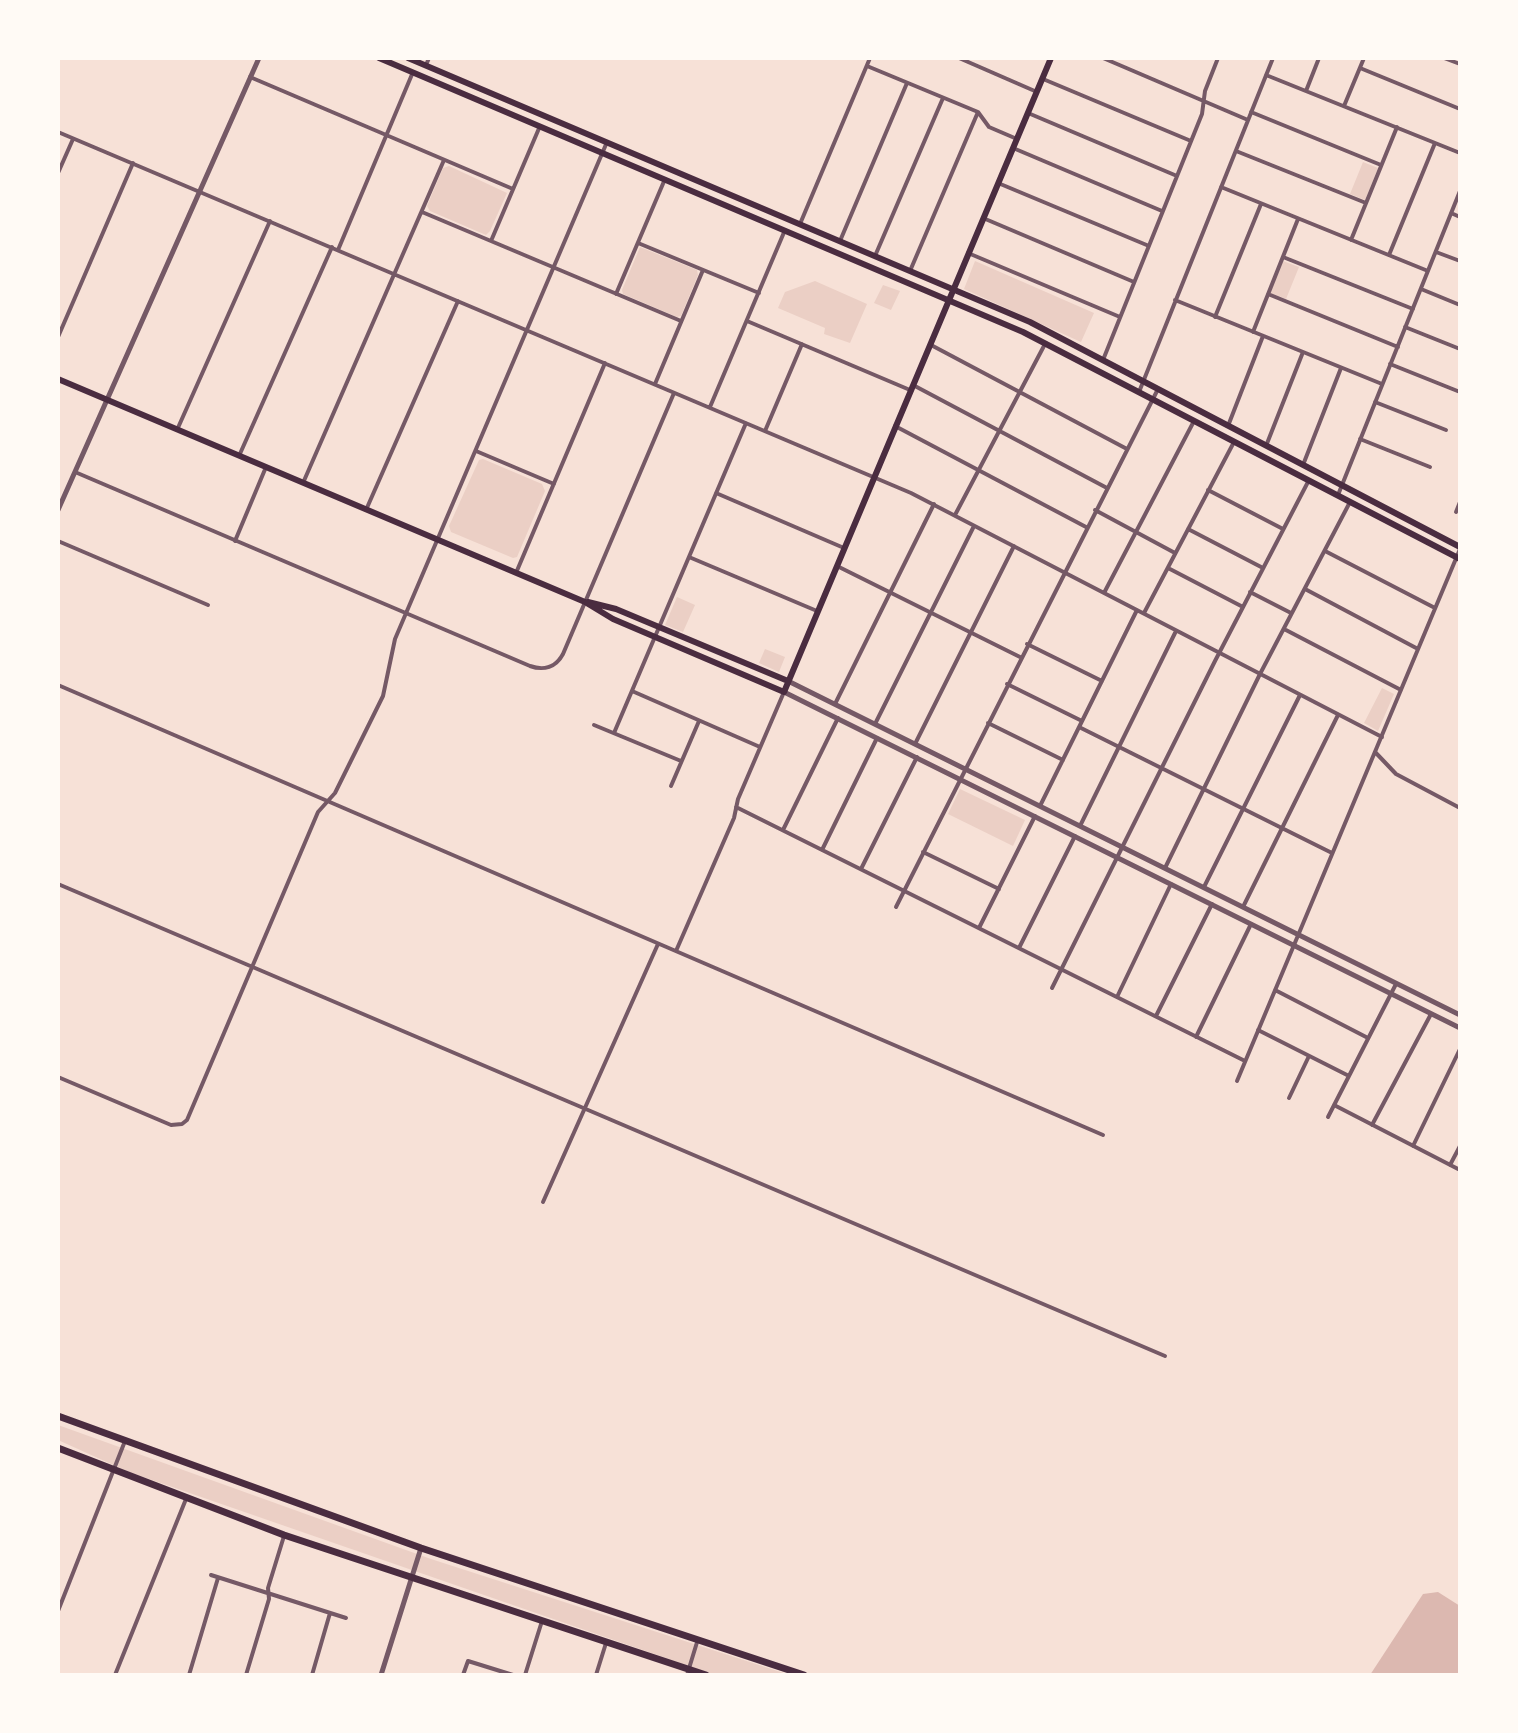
<!DOCTYPE html>
<style>
body{margin:0}
#map{position:relative;width:1518px;height:1733px;overflow:hidden;background:#f7e1d7;font-family:"Nunito Sans",sans-serif}
canvas{display:block}
.frame{position:absolute;inset:0;border:60px solid #fffaf5;pointer-events:none}
</style>
<div id="map">
<canvas width="1518" height="1733"></canvas>
<div class="frame"></div>
</div>
<script>
const c = document.querySelector('canvas').getContext('2d');
c.lineJoin = 'round';
function fill(path, color) {
  c.fillStyle = color;
  c.fill(path, 'evenodd');
}
function trace(path, color, width, dash) {
  c.strokeStyle = color;
  c.lineWidth = width;
  c.lineCap = dash ? 'butt' : 'round';
  c.setLineDash(dash || []);
  c.stroke(path);
}
const green = new Path2D(`
 M1363 162 1378 168 1365 200 1350 194Z
 M449 166 507 193 490 231 486 235 430 211 427 206 443 168Z
 M640 247 697 270 698 275 681 316 677 317 623 294 622 290Z
 M975 261 1094 313 1081 342 964 289Z
 M1283 261 1299 267 1286 299 1270 293Z
 M815 281 867 304 850 343 824 334 825 328 778 308 785 292Z
 M883 285 900 291 891 310 874 303Z
 M483 459 542 484 545 491 517 557 513 558 451 532 449 526 479 460Z
 M677 597 695 605 683 632 665 625Z
 M765 649 785 657 779 672 759 663Z
 M1382 688 1394 694 1378 731 1364 723Z
 M960 789 1025 820 1013 846 948 814Z
 M58 1425 431 1559 790 1675H715L129 1472 58 1440Z`);
const water = new Path2D(`
 M1438 1592 1460 1606V1675H1370L1423 1594Z`);
const minor = new Path2D(`
 M959 58 1037 92
 M1103 58 1248 120
 M1444 58 1460 64
 M426 65 429 58
 M867 66 978 112 989 127 1017 139
 M1360 68 1460 109
 M1266 75 1460 153
 M250 77 513 189
 M1043 79 1191 141
 M1306 91 1319 58
 M1344 106 1364 58
 M1251 112 1381 165
 M1028 113 1177 176
 M58 132 911 493 1382 737
 M1013 148 1162 211
 M1236 151 1366 203
 M58 173 73 139
 M998 183 1149 246
 M1221 187 1428 271
 M422 212 681 321
 M1451 213 1460 217
 M983 218 1134 282
 M800 224 870 58
 M1351 240 1397 127
 M491 241 540 126
 M840 241 907 83
 M638 243 759 293
 M338 250 413 72
 M1436 252 1460 261
 M968 253 1120 317
 M1389 255 1435 143
 M875 256 943 98
 M1283 257 1413 309
 M910 271 978 112
 M1421 289 1460 305
 M616 294 665 179
 M1268 294 1398 347
 M1175 300 1382 384
 M1215 317 1261 204
 M747 321 910 390
 M1405 327 1460 349
 M1253 332 1298 219
 M58 337 133 163
 M931 345 1127 449
 M1103 360 1202 114 1205 91 1218 58
 M1390 364 1460 392
 M655 384 703 270
 M913 385 1107 488
 M1139 392 1273 58
 M1375 402 1446 430
 M710 407 785 230
 M895 426 1086 527
 M1228 426 1263 336
 M177 430 270 221
 M765 431 802 344
 M1360 439 1430 467
 M1266 446 1303 352
 M476 451 554 484
 M239 456 332 247
 M1303 465 1341 368
 M75 472 530 666C544 671 556 667 563 654L674 393
 M303 483 444 160
 M1208 490 1283 529
 M716 493 844 548
 M1338 495 1460 191
 M366 510 458 301
 M1095 510 1175 553
 M1456 512 1460 502
 M955 515 1045 344
 M1188 529 1263 568
 M58 541 208 605
 M235 541 266 467
 M1325 551 1435 608
 M689 557 817 611
 M837 566 1020 657
 M1168 568 1243 607
 M516 573 605 363
 M1305 589 1418 649
 M1250 592 1291 613
 M1104 593 1194 421
 M1144 613 1234 442
 M1284 629 1401 690
 M1027 644 1102 681
 M1007 684 1082 721
 M58 685 1103 1135
 M632 691 760 747
 M835 704 934 504
 M988 723 1063 760
 M875 724 974 526
 M594 725 681 761
 M1079 727 1332 853
 M614 733 746 423
 M915 744 1014 546
 M1376 753 1396 774 1460 808
 M671 786 699 721
 M1040 806 1137 610
 M736 807 1245 1061
 M1080 826 1176 631
 M783 830 838 718
 M822 850 877 738
 M923 852 999 889
 M1165 868 1260 674 1350 502
 M861 869 917 757
 M58 884 1165 1356
 M1204 887 1300 695
 M896 907 1158 389
 M1243 907 1338 715
 M979 928 1035 816
 M1019 948 1075 836
 M676 951 734 818 738 799 784 692
 M1052 988 1215 661 1309 480
 M1275 990 1368 1038
 M1117 997 1171 884
 M1156 1016 1212 904
 M1258 1030 1349 1076
 M1196 1037 1251 924
 M58 1077 171 1125 182 1124 187 1120 318 812 335 793 383 696 395 639 607 142
 M1237 1081 1460 549
 M1289 1098 1309 1056
 M1334 1105 1460 1170
 M1328 1117 1396 984
 M1372 1125 1431 1014
 M1413 1146 1460 1049
 M1450 1165 1460 1146
 M543 1202 658 944
 M211 1575 346 1618
 M58 1611 125 1441
 M115 1675 186 1499
 M189 1675 218 1578
 M246 1675 269 1599 268 1588 284 1536
 M312 1675 330 1613
 M463 1675 468 1661 513 1675
 M525 1675 542 1621
 M596 1675 606 1643
 M687 1675 698 1639`);
const tertiary = new Path2D(`
 M58 510 259 58
 M788 681 1460 1015
 M784 692 1460 1028
 M381 1675 421 1548`);
const secondary = new Path2D(`
 M379 58 1023 332 1460 559
 M408 58 1030 322 1460 547
 M58 379 585 602 613 619 784 692 1051 58
 M588 602 616 609 788 681`);
const primary = new Path2D(`
 M58 1416 421 1548 804 1675
 M58 1448 284 1535 706 1675`);
fill(green, '#ebcfc5');
fill(water, '#dcb8b0');
trace(minor, '#755966', 4);
trace(tertiary, '#755966', 5);
trace(secondary, '#4a2c40', 6);
trace(primary, '#4a2c40', 7);
</script>
